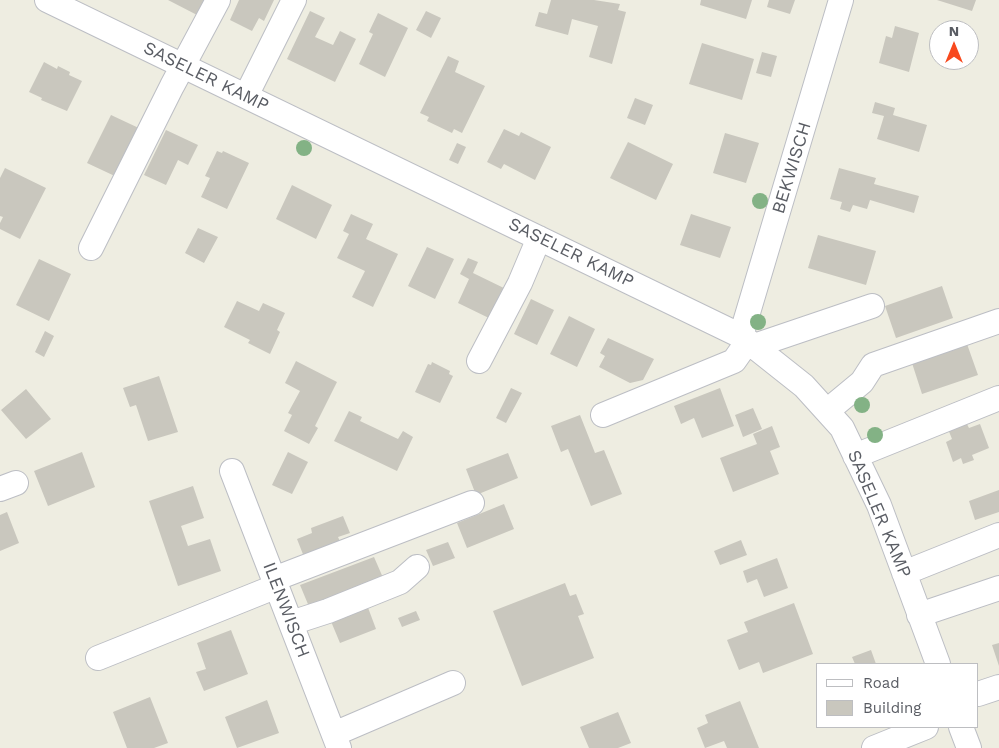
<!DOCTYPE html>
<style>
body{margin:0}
#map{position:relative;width:999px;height:748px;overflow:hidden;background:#eeede1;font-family:"Work Sans",sans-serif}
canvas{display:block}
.legend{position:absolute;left:816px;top:663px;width:162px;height:65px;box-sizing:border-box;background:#fff;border:1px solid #bdbec1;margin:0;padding:6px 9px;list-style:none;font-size:15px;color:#5a5d64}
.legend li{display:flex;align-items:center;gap:10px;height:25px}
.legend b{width:25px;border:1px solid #bdbec1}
.north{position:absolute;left:929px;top:20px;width:50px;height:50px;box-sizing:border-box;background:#fff;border:1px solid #bdbec1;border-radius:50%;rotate:0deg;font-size:14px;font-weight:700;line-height:20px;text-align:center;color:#5a5d64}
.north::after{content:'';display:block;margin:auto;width:18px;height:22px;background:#f8491e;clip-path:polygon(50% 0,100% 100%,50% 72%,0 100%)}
</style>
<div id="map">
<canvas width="999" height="748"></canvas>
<ul class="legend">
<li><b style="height:6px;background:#fff"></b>Road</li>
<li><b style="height:14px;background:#c9c7be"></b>Building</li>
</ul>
<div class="north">N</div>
</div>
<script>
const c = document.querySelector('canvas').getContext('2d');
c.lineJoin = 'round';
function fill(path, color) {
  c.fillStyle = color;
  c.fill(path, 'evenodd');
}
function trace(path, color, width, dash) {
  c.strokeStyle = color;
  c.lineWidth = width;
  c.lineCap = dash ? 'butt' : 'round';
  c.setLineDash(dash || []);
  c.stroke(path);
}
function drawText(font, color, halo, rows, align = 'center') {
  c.font = font + ' "Work Sans",sans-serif';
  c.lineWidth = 5;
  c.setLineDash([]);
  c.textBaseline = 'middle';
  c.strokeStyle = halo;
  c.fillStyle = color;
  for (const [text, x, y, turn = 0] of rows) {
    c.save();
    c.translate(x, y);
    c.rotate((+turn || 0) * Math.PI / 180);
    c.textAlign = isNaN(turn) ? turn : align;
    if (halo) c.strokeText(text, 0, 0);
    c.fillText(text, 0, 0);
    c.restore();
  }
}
const building = new Path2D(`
 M168 0H207L199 16Z
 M239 0H274L264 21 259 18 252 31 230 20Z
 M551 0H594L620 4 618 10 626 12 612 64 589 57 598 26 572 19 568 35 535 26 539 12 547 14Z
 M701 0H752L746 19 700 5Z
 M769 0H795L790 14 767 7Z
 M937 0H976L972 11Z
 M310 11 325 18 315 37 333 45 340 31 356 39 335 82 287 59Z
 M426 11 441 18 431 38 416 30Z
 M378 13 408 28 385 77 359 64 373 34 369 32Z
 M895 26 919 33 909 72 879 63 886 36 892 38Z
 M702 43 754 59 742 100 689 84Z
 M762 52 777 56 771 77 756 73Z
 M448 56 459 61 455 72 485 86 462 133 454 129 452 133 427 121 429 117 420 113Z
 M44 62 57 69 58 66 70 72 69 75 82 81 67 111 41 100 42 98 29 92Z
 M635 98 653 105 645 125 627 118Z
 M875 102 895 108 893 115 927 125 919 152 877 139 884 116 872 113Z
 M111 115 143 130 119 178 87 163Z
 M504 129 519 136 521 132 551 147 535 180 504 164 501 169 487 162Z
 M166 130 198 145 188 165 178 160 166 185 144 175Z
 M725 133 759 143 746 183 713 173Z
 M628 142 673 164 656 200 610 178Z
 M457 143 466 147 458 164 449 160Z
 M217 151 222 153 223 151 249 163 227 209 201 197 210 178 205 176Z
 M5 168 46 188 20 239 0 229V223L3 217 0 216V178Z
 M839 168 876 178 874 184 919 196 914 213 870 200 867 209 853 205 850 212 840 209 842 202 830 199Z
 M292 185 332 205 316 239 276 219Z
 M351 214 373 224 366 239 398 254 373 307 352 297 365 271 337 258 349 234 343 231Z
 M691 214 731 227 720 258 680 245Z
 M198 228 218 237 204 263 185 253Z
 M818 235 876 251 866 285 808 268Z
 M427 247 454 259 435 299 408 286Z
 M468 258 478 262 473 273 510 291 495 321 458 303 469 279 460 274Z
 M39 259 71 274 49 321 16 305Z
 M942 286 953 318 896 338 885 306Z
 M531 299 554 310 537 345 514 334Z
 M237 301 259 311 263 303 285 313 277 330 280 332 270 354 248 343 250 340 224 327Z
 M569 316 595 329 577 367 550 354Z
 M45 331 54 336 44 357 35 352Z
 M608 338 654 359 643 380 630 383 599 367 605 356 600 353Z
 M967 344 978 375 922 394 912 363Z
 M296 361 337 382 315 426 318 428 309 444 284 431 292 415 288 413 300 391 285 383Z
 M432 362 450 371 449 374 453 376 440 403 415 392 428 364 431 365Z
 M159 376 178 432 148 441 136 405 130 407 123 388Z
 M511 388 522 393 506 423 496 418Z
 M720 388 734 426 702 438 694 418 681 424 674 406Z
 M26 389 51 419 26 439 1 410Z
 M753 408 762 429 743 437 735 415Z
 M349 411 362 417 360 421 398 439 403 431 413 437 397 471 334 441Z
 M580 415 595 453 604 450 622 494 591 506 568 449 561 452 551 426Z
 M966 422 969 428 980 424 989 448 972 455 974 460 963 464 961 458 953 462 946 442 952 439 948 429Z
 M772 426 780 447 770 451 779 474 733 492 720 458 757 444 753 434Z
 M82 452 95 487 48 506 34 471Z
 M288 452 308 462 292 494 272 485Z
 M508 453 518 478 476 495 466 469Z
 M193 486 204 518 181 526 188 546 210 539 221 571 178 586 149 501Z
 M999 490V512L975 520 969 501Z
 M504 504 514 529 467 548 457 523Z
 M7 512 19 543 0 551V515Z
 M343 516 350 533 338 537 343 548 306 562 297 539 312 533 311 528Z
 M741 540 747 555 720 565 714 551Z
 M448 542 455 558 433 566 426 550Z
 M374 557 384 580 310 609 300 585Z
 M777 558 788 588 764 597 757 579 747 583 743 571Z
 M565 583 570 596 576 594 584 614 578 616 594 658 522 686 493 611Z
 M794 603 813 654 763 673 759 662 739 670 727 640 748 632 744 622Z
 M367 605 376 629 340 643 330 619Z
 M416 611 420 620 402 627 398 618Z
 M231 630 248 674 204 691 196 672 206 669 197 643Z
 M999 643V666L992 645Z
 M871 650 876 664H855L852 657Z
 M150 697 168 743 154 748H127L113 712Z
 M267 700 279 733 237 748 225 717Z
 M740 701 759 748H727L724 741 705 748 697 728 708 723 705 715Z
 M618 712 631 743 618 748H589L580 727Z`);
const minor = new Path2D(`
 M47 0 741 336 804 386 842 428 879 505 938 664
 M246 96 294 0
 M91 248 172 86 218 0
 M741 336 841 0
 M754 346 872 306
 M479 361 520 283 539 238
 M827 411 862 382 873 365 999 321
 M603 415 734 361 748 341
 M855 456 999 398
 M232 471 339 748
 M0 489 16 483
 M904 573 999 535
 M274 579 472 503
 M919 615 999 588
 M291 623 328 611 400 582 417 567
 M98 658 277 586
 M978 694 999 687
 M961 727 969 748
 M334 734 453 683
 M874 748 926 727`);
const trees = [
 [304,148],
 [760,201],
 [758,322],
 [862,405],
 [875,435]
];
const streetNames = [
 ["SASELER KAMP",206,77,26],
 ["BEKWISCH",792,168,-73],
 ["SASELER KAMP",571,253,26],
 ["SASELER KAMP",879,514,67],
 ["ILENWISCH",286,610,69]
];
fill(building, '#c9c7be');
trace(minor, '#bcbec4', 26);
trace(minor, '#fff', 24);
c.fillStyle = '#83b285';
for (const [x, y] of trees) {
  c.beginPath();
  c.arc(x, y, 8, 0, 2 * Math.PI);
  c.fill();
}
drawText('18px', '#5a5d64', '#fff', streetNames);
</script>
